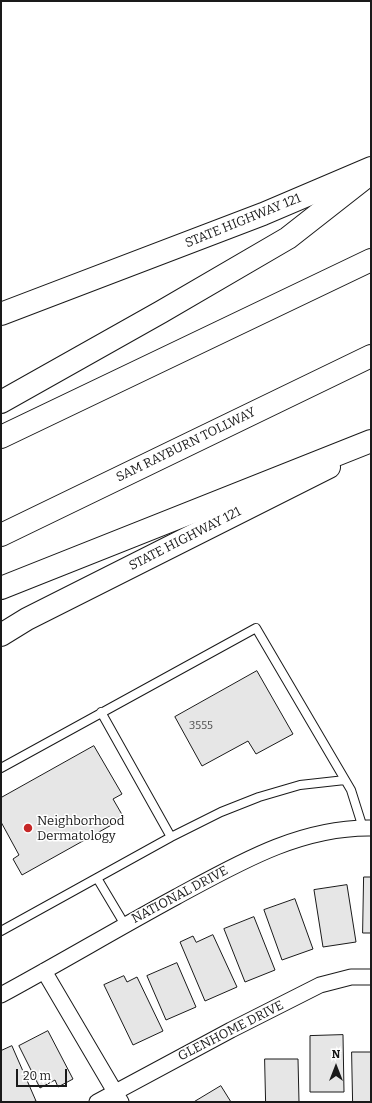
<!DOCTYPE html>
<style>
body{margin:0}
#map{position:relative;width:372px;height:1103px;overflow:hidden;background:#fff;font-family:Bitter,serif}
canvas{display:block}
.frame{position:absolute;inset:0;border:2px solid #1a1a1a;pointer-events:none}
.north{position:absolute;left:316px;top:1047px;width:40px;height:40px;-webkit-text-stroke:3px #fff;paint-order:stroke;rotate:0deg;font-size:11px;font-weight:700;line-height:16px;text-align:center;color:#1a1a1a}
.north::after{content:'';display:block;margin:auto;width:14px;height:18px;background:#1a1a1a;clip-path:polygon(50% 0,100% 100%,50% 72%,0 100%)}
.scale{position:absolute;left:16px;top:1069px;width:51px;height:18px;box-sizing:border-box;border:2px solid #1a1a1a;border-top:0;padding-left:5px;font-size:12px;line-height:14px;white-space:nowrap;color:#1a1a1a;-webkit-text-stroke:3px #fff;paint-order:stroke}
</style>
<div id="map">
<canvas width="372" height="1103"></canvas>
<div class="frame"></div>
<div class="north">N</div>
<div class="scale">20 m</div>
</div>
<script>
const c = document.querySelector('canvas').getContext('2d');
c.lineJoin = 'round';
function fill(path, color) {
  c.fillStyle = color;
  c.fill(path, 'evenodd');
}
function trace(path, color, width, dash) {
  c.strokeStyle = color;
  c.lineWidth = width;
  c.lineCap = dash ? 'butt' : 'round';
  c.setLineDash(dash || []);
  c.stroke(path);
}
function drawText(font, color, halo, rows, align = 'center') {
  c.font = font + ' Bitter,serif';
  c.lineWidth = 3;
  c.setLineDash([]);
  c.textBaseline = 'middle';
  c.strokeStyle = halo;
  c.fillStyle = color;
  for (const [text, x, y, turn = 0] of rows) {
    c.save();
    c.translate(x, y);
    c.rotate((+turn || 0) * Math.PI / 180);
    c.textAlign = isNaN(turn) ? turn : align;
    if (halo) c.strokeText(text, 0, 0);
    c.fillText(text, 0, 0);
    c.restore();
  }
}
const building = new Path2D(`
 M257 671 293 734 256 754 248 741 202 766 175 717Z
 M94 746 122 794 113 799 124 818 22 875 13 859 19 855 1 822V798Z
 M364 877H371V933H363Z
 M347 885 356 942 323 947 314 890Z
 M295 899 313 949 282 960 264 910Z
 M254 917 275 970 245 982 224 929Z
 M213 935 237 987 205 1001 180 942 193 936 196 942Z
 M177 963 196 1007 166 1020 147 976Z
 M124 976 127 982 137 977 163 1031 133 1045 104 985Z
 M48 1031 73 1079 58 1087 55 1080 40 1088 19 1046Z
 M343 1035 344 1092H310V1036Z
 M12 1046 36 1101 32 1102H1V1051Z
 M352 1052H371V1102H353Z
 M265 1059H298L299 1102H266Z
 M221 1086 231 1102H194Z`);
const service = new Path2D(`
 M101 712 171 837
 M1 768 256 628 351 790 363 828
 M97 878 125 925
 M1 931 171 837 221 812 259 797 300 785 345 780`);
const minor = new Path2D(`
 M44 971 121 1102
 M1 995C60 963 117 929 176 897 237 864 299 827 371 828
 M97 1102 231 1030 320 985 351 977H371`);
const secondary = new Path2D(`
 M1 314 263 214 371 168
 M1 635 27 619 329 467`);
const motorway = new Path2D(`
 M1 402 161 312 288 238 371 173
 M1 437 371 260
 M1 535 371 356
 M1 588 371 441`);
const markers = [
 [28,828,5,"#c62828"]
];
const numberNames = [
 ["3555",201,726]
];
const streetNames = [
 ["STATE HIGHWAY 121",243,221,-22],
 ["SAM RAYBURN TOLLWAY",186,445,-26],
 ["STATE HIGHWAY 121",185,539,-27],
 ["NATIONAL DRIVE",180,895,-28],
 ["GLENHOME DRIVE",231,1031,-27]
];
const poiNames = [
 ["Neighborhood",37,821],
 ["Dermatology",37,836]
];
fill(building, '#e6e6e6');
trace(building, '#1a1a1a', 1);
trace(service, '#1a1a1a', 10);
trace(minor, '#1a1a1a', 17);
trace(secondary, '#1a1a1a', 24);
trace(motorway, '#1a1a1a', 24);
trace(service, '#fff', 8);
trace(minor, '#fff', 15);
trace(secondary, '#fff', 22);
trace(motorway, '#fff', 22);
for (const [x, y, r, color] of markers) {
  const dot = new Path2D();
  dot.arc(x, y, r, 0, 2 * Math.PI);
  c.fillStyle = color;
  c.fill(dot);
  trace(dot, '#fff', 1.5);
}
drawText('11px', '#4d4d4d', null, numberNames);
drawText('13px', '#1a1a1a', '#fff', streetNames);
drawText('13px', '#1a1a1a', '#fff', poiNames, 'left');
</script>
